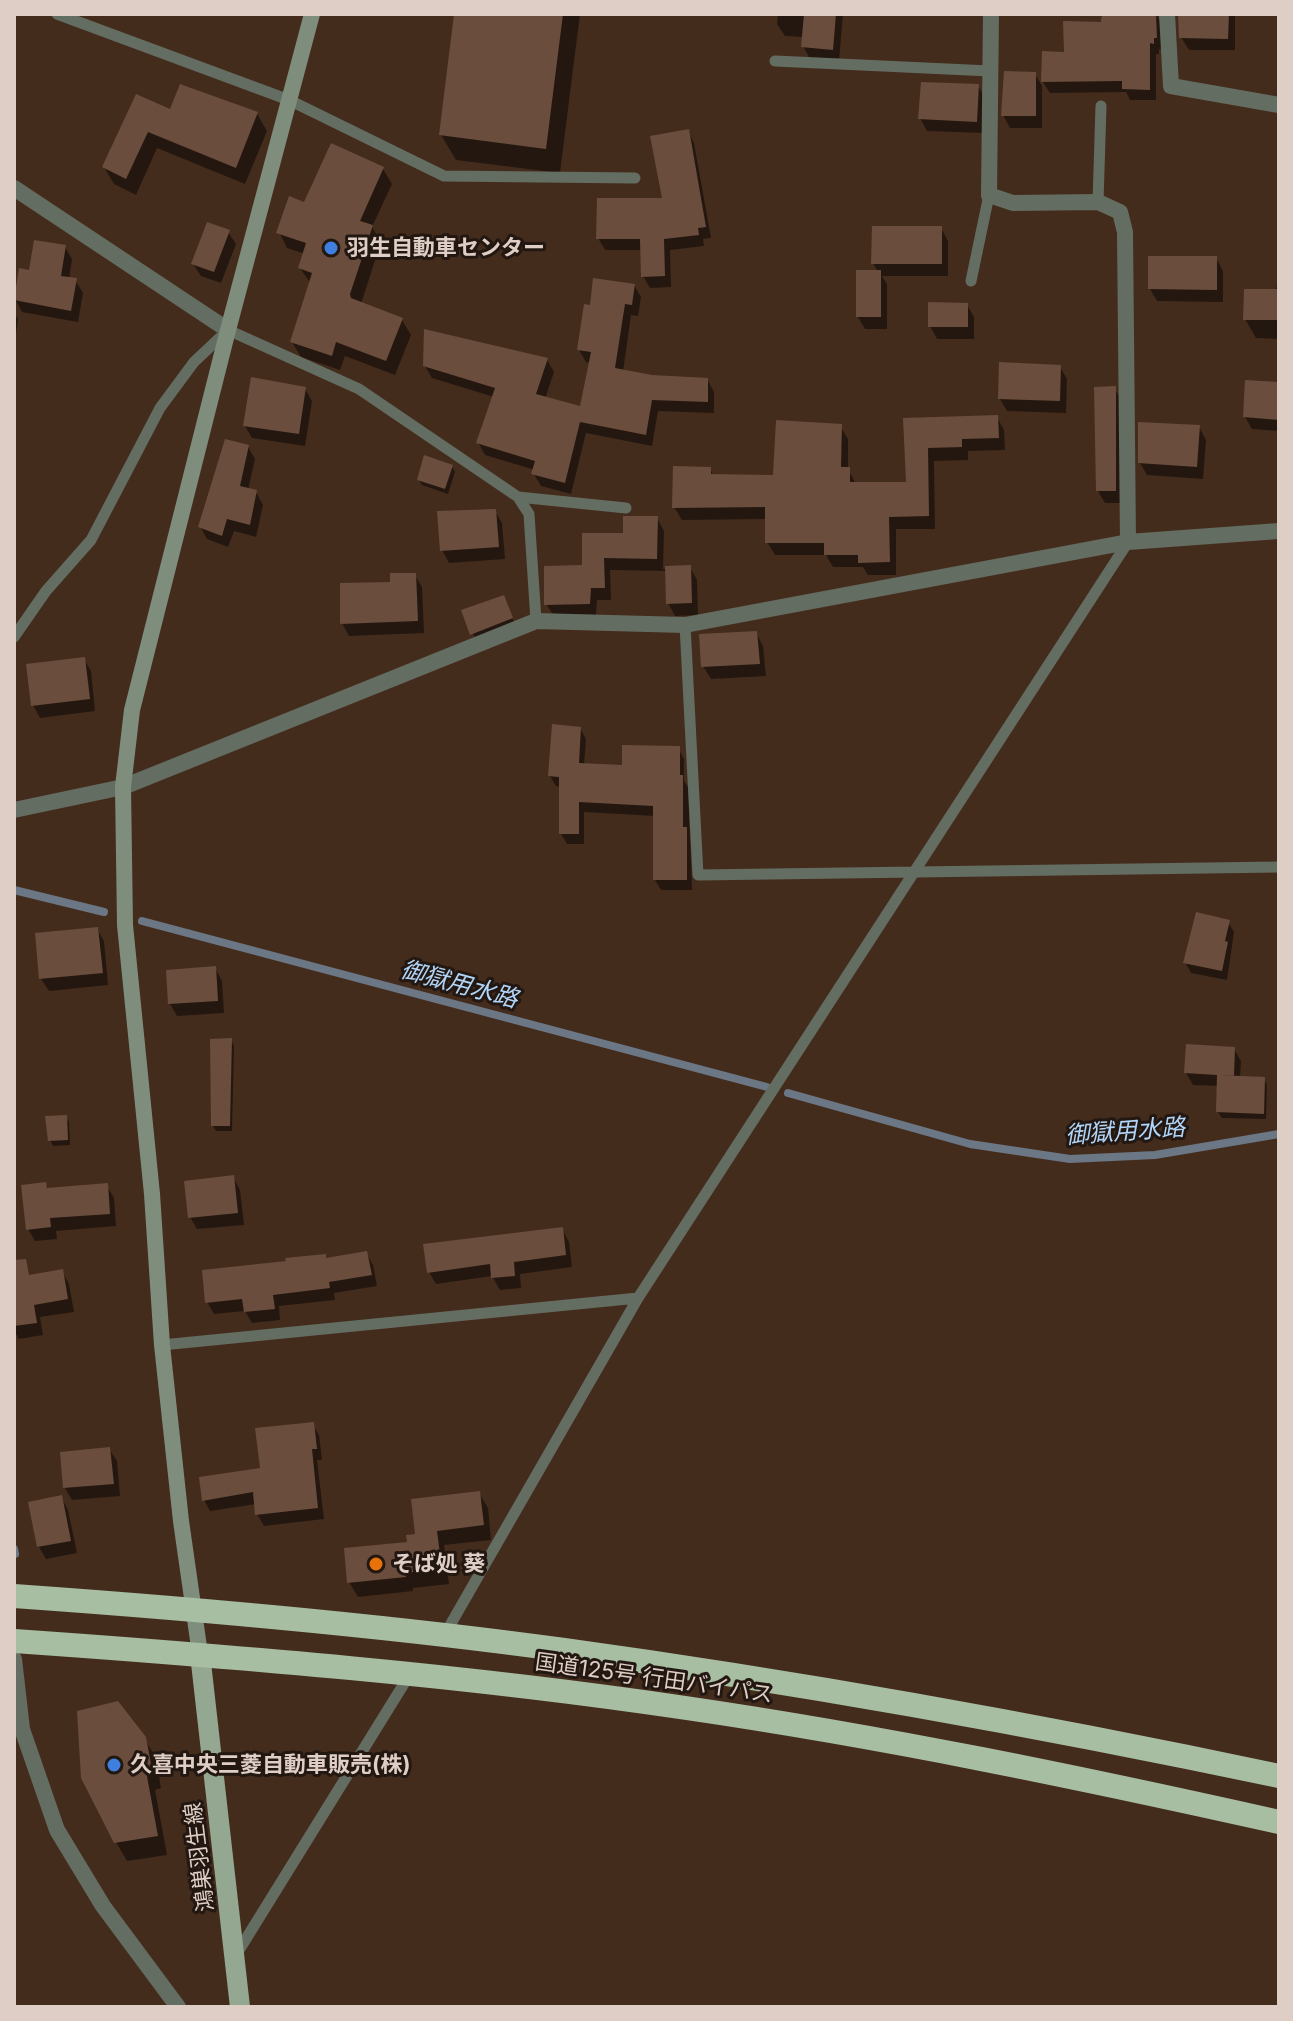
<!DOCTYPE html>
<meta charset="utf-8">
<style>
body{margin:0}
#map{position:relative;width:1293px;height:2021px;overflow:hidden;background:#442c1d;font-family:Inter,sans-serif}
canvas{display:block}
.frame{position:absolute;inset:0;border:16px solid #decec5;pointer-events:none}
</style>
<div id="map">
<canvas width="1293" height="2021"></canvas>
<div class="frame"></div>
</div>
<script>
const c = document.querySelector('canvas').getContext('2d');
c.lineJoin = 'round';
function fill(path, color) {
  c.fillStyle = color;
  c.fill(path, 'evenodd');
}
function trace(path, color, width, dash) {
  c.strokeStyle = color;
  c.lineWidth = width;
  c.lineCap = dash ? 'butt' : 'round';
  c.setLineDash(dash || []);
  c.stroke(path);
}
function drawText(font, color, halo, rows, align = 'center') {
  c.font = font + ' Inter,"Noto Sans JP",sans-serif';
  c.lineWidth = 6;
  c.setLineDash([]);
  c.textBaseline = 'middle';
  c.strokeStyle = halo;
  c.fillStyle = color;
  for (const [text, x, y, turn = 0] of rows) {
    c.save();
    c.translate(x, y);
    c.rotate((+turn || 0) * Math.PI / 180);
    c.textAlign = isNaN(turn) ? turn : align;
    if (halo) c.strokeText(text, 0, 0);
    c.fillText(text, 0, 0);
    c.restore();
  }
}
const shadow = new Path2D(`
 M456 14H580L560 173 456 160 441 135Z
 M778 14H843L839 61 810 59 803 46 804 37 785 36 777 24Z
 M1104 14H1156L1162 25 1163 49H1159V54H1156V100H1130L1126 92 1050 93 1043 82 1103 24Z
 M1191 14H1235V50H1189L1181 37Z
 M1035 74 1042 86V128H1010L1003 115Z
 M978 86 985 98 983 133 927 131 920 118Z
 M171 112 257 114 267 131 245 184 157 148 136 195 114 184 104 167Z
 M688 131 694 143 711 238 703 239 704 246 670 250 671 287 650 288 643 276V250H605L598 238 664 200Z
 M383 169 392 184 372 227 381 242 361 304 402 320 411 335 395 375 345 356 340 370 301 357 292 342 311 284 300 268 305 254 287 248 279 232 305 204Z
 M941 228 948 241V276H882L887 284V329H865L858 317 878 272 873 263Z
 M228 232 236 244 221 283 201 276 193 264Z
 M65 247 72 259 69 279 75 280 83 293 78 322 22 312 15 299 31 272Z
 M1216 258 1223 271V302L1157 301 1150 289Z
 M1279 281V339L1256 338 1245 319 1275 291Z
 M634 285 641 297 638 316 631 315 623 372 651 377 707 379 714 392V413L658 411 652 446 586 433 571 494 541 486 534 474 535 470 485 455 478 442 494 397 432 378 425 366 547 360 554 372 545 399 581 408 591 363 586 362 579 350 592 307Z
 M967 305 974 317V339H937L930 326Z
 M14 313 18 319 14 350Z
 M1060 367 1067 379 1066 413 1007 411 1000 399Z
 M1279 384V431L1252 429 1245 417Z
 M1114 388 1122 401V503H1105L1098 491Z
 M305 389 312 401 305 446 252 438 245 426Z
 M997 417 1004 430 1005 450 968 451V460L934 461 935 529H896V575H868L863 567H833L826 555H775L767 542V519L682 520 674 507 710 469 714 476 775 477 840 426 848 439V469L856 484H908L906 420Z
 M1199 427 1206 440 1203 479 1147 475 1140 463Z
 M248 447 255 459 248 490 256 492 263 505 256 537 234 531 228 547 207 539 200 526Z
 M452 467 455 472 448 494 422 485 419 480Z
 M495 511 502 523 505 559 449 563 442 550Z
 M657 518 664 531 663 569 690 567 697 580 698 615 675 616 668 603 667 571 610 570 611 600H597L596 615 554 616 546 604 584 567 625 535Z
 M415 575 422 587 424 633 349 636 342 623 392 584Z
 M503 597 518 631 479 647 464 612Z
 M756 633 763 646 766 676 711 679 703 666Z
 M84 659 91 671 95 711 40 718 33 705Z
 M580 728 586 739 584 765 624 767 678 748 684 759V781L688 787 692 890H661L655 880V816L584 812V844H567L561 834V787L556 786 550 776Z
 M1228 922 1234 932 1227 980 1191 973 1185 962Z
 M97 929 104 941 108 985 49 991 41 979Z
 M215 968 222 981 224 1013 177 1016 170 1004Z
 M231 1040 234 1046 232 1131H216L213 1126Z
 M1234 1049 1241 1061 1240 1078 1264 1079 1267 1085 1266 1119 1222 1118 1218 1112 1219 1086 1193 1085 1186 1073Z
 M66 1117 69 1122 70 1145 53 1146 50 1140Z
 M233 1177 240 1190 244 1225 197 1229 190 1217Z
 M45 1184 49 1190 106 1185 114 1198 116 1226 56 1231 57 1239 35 1241 28 1229Z
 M562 1229 569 1242 572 1267 520 1274 521 1288 500 1290 492 1276 436 1284 429 1272Z
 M366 1253 373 1265 377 1286 334 1293 335 1300 279 1306 280 1320 252 1323 245 1311 214 1314 207 1302 327 1260Z
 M62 1271 69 1284 74 1312 40 1317 43 1335 19 1339 14 1330V1279Z
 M312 1424 319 1435 322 1460H317L324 1519 264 1526 257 1514 256 1504 210 1511 204 1500 262 1470Z
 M109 1449 117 1461 120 1496 72 1500 65 1488Z
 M479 1493 488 1508 491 1540 444 1545 449 1584 413 1588V1591L358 1597 349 1582 409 1544Z
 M61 1497 68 1510 77 1553 46 1559 39 1547 30 1504Z
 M144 1738 156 1758 161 1788 155 1790 167 1855 127 1861 116 1842Z`);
const stream = new Path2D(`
 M14 890 104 912
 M142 921 767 1087
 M788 1093 970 1144 1070 1159 1155 1155 1279 1134
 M14 1549 15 1554`);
const building = new Path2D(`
 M454 14H563L546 149 439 135Z
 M804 14H836L833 50 801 47Z
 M1102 14H1156L1157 38H1154V44L1150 43V90L1122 89V81L1041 82 1042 51 1064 52 1063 21 1101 22Z
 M1178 14H1229L1228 39 1179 38Z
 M1004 71 1036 72V116H1001Z
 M921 82 979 84 977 122 918 119Z
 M180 84 258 112 236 168 148 132 126 179 102 167 136 94 170 109Z
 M689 129 706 227 698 228 699 235 664 239 665 276 641 277 640 239H596L597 198H662L650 136Z
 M331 143 384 167 360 221 373 225 350 294 351 298 403 318 386 361 336 342 332 356 290 342 312 273 298 268 306 243 276 233 289 196 304 202Z
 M207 222 230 230 214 272 191 264Z
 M872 226H942V264H871Z
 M34 240 66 245 61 276 77 278 71 311 14 300 19 268 29 270Z
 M1148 256H1217V290L1148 289Z
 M856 270H881V317H856Z
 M593 278 635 284 632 305 625 304 615 368 652 375 708 378V402L652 400 646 435 580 422 565 483 531 474 535 461 476 443 495 388 423 366 424 329 548 358 536 394 580 406 591 352 577 350 584 304 590 305Z
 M1244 289H1279V320H1243Z
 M928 302 968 303V327H928Z
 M999 362 1061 365 1060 401 998 399Z
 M251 377 306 387 299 434 243 426Z
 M1245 380 1279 382V420L1243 417Z
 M1116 386V491H1096L1094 387Z
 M998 415 999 438 962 439V447L928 448 929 516 889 517 890 562 858 563V555H824V543H765V507L672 508 673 466 711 467V474L773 475 776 420 842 424 841 467H850V482H906L903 418Z
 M1138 422 1200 425 1197 467 1138 463Z
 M225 439 249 445 240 486 257 490 250 525 227 519 222 536 198 527Z
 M424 455 453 465 445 489 417 480Z
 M496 509 499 547 440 551 437 511Z
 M623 516H658L657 559 604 558 605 588H591L590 604 544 605V566L582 565V533H623Z
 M691 565 692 603 666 604 665 566Z
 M390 573H416L418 621 340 624V583L390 582Z
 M504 595 513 618 470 635 461 610Z
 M757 631 760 664 701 667 699 634Z
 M85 657 90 699 31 706 26 664Z
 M552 724 581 727 579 763 622 765V745L680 746V775H683V827H687V880H653V806L579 802V834H559V777L548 776Z
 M1196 912 1230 920 1225 941 1228 942 1222 971 1183 963Z
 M98 927 103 973 39 979 35 933Z
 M216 966 218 1001 168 1004 166 970Z
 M232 1038 230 1126H211L210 1039Z
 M1186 1044 1235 1047 1234 1076 1184 1073Z
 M1217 1075 1265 1077 1264 1114 1216 1112Z
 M67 1115 68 1140 48 1141 45 1116Z
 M234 1175 238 1213 188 1218 184 1181Z
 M46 1182 47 1188 108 1183 110 1214 50 1218 51 1227 26 1230 21 1185Z
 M563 1227 566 1255 514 1262 515 1276 491 1278 490 1264 427 1273 423 1244Z
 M367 1251 372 1275 329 1282 330 1288 273 1295 275 1309 244 1312 242 1299 205 1303 202 1270 286 1261 285 1258 326 1254V1258Z
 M26 1259 29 1275 63 1269 68 1299 34 1305 37 1323 14 1326V1260Z
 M314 1422 317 1449H312L318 1508 255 1515 253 1492 202 1501 199 1477 260 1468 255 1428Z
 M110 1447 114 1484 63 1488 60 1452Z
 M480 1491 484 1525 437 1531 442 1569 405 1573 406 1577 347 1583 344 1548 407 1542 406 1535 415 1534 411 1499Z
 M62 1495 71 1541 37 1547 28 1502Z
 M118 1701 146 1737 152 1769 146 1771 158 1836 114 1843 81 1778 77 1711Z`);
const lane = new Path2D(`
 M57 14 289 100 444 176 635 178
 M775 61 990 71
 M1098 202 1101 106
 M971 281 989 195
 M518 497 626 508
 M685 625 698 875 1279 867
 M14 637 46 591 91 540 160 408 194 362 228 330 359 389 518 497 529 514 536 621
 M162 1345 638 1298
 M445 1634 638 1298 1128 542
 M236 1955 410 1674`);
const street = new Path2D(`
 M1167 14 1171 86 1279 105
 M14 188 228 330
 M1128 542 1279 531
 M14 810 123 787 536 621 685 625 1128 542 1125 232 1120 212 1098 202 1013 203 989 195 991 14
 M14 1659 22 1729 57 1830 103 1906 178 2007`);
const secondary = new Path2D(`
 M200 1654 181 1521 162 1345 152 1194 125 925 123 787 132 710 228 330 312 14`);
const primary = new Path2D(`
 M200 1654 240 2007`);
const highway = new Path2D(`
 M14 1596C198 1609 381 1625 564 1650 804 1683 1042 1726 1279 1776
 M14 1641C239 1657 463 1675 686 1708 885 1737 1082 1778 1279 1822`);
const markers = [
 [331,248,8,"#3f7fe0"],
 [376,1564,8,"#e8710a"],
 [114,1765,8,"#3f7fe0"]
];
const poiNames = [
 ["羽生自動車センター",347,248],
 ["そば処 葵",392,1564],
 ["久喜中央三菱自動車販売(株)",130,1765]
];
const streetNames = [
 ["国道125号 行田バイパス",654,1679,8],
 ["鴻巣羽生線",200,1857,-97]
];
const waterNames = [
 ["御獄用水路",459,985,15],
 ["御獄用水路",1125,1132,-4]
];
fill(shadow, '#0007');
trace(stream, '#6b7784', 8);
fill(building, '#6a4d3d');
trace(lane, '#646d62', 11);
trace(street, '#646d62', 16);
trace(secondary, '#7f8e7c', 16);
trace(primary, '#94a790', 20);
trace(highway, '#a7bea2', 24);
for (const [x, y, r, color] of markers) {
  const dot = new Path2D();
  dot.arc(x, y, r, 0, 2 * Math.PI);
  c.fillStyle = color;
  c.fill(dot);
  trace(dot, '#221711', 3);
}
drawText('bold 22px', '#decec5', '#221711', poiNames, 'left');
drawText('22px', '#decec5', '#221711', streetNames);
drawText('italic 24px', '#b1d5f8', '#221711', waterNames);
</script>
